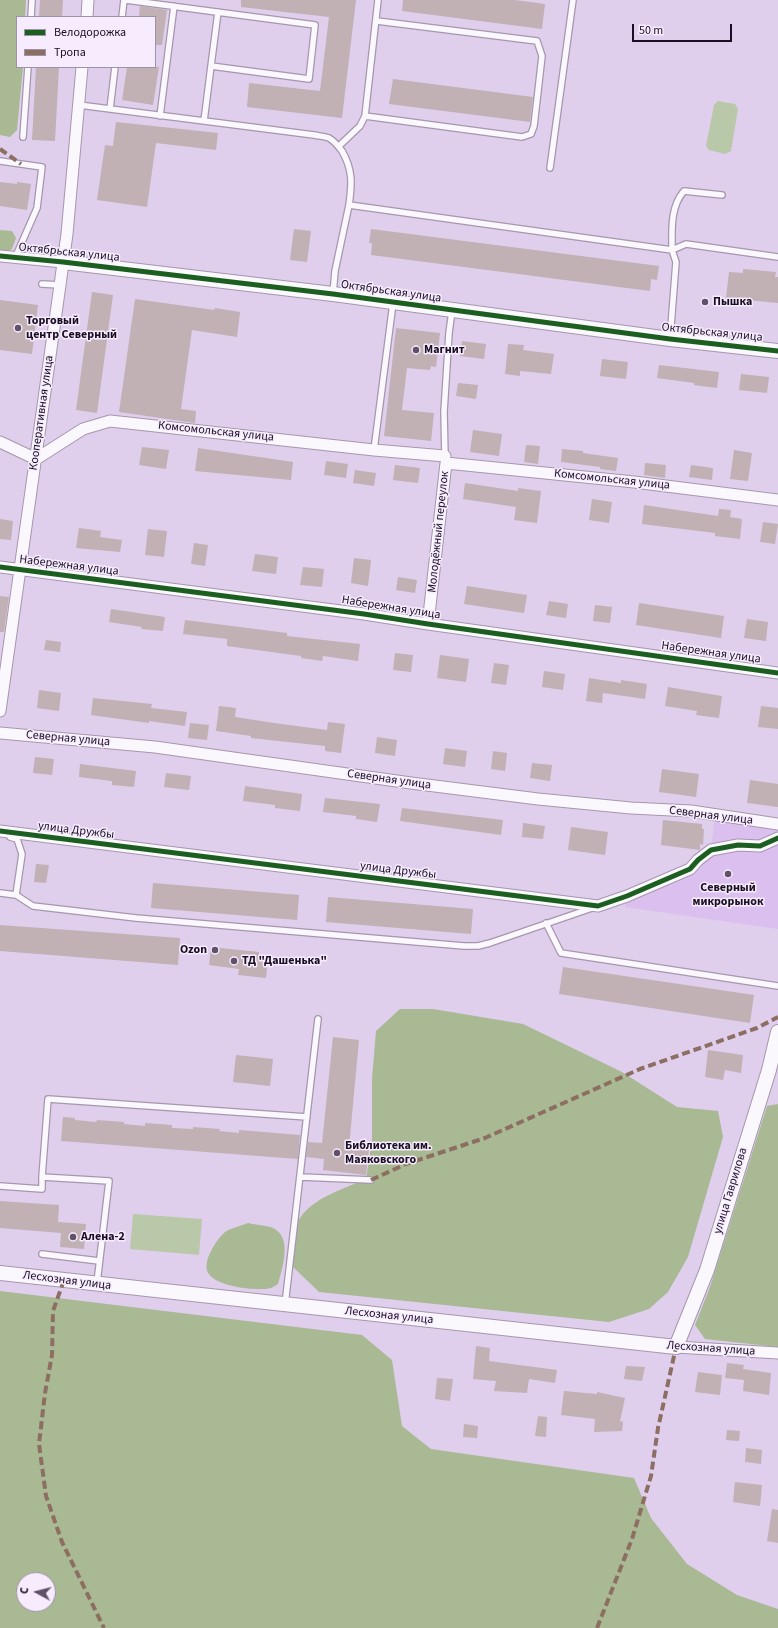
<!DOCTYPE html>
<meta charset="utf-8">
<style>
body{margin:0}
#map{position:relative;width:778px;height:1628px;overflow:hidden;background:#e0ceed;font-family:"Source Sans 3",sans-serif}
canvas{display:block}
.legend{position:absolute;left:16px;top:16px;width:140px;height:52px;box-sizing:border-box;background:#f6ecfe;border:1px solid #9e93a6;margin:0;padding:5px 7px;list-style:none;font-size:12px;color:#1a0e22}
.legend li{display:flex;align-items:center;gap:8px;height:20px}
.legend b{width:20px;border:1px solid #9e93a6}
.north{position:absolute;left:16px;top:1572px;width:40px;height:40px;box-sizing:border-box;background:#f6ecfe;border:1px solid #9e93a6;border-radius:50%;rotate:277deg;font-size:11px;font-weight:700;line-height:16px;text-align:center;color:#1a0e22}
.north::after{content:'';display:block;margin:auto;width:14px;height:18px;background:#5f5169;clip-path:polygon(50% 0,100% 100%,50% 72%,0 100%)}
.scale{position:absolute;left:632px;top:24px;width:100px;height:18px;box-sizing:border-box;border:2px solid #1a0e22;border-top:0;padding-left:5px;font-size:12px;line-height:14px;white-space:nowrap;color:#1a0e22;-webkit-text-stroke:3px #f6ecfe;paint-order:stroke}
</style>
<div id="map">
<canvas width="778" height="1628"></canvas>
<ul class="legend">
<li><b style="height:5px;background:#1b5e20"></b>Велодорожка</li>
<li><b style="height:5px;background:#8d6e63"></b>Тропа</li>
</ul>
<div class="north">С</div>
<div class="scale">50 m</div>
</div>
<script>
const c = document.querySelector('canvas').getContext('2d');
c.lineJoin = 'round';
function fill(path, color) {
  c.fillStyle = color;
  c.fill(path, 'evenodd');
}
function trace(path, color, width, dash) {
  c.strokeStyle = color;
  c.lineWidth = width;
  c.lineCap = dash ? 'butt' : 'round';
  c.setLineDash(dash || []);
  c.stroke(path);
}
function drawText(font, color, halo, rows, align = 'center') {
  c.font = font + ' "Source Sans 3",sans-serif';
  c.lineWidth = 3;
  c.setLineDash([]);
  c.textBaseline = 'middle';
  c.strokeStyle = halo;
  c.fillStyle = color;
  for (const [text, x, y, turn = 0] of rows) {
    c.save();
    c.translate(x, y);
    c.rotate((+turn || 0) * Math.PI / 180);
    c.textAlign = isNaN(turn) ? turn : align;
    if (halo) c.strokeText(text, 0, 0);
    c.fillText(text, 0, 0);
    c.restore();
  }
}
const built = new Path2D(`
 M715 816 778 824V929L625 907 627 896 690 869 711 850Z`);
const green = new Path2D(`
 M718 101 735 104 738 109 731 151 725 154 709 150 706 146 714 105Z
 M133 1214 202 1219 199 1255 130 1249Z`);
const forest = new Path2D(`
 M0 0H26L25 17H17V67H23L17 130 10 137 0 135Z
 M0 230 12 231 16 238 12 249 5 253 0 252Z
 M400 1009H433L523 1024 622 1072 677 1107 718 1111 723 1137 688 1257 668 1292 649 1309 609 1322 319 1292 293 1267C293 1257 294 1226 300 1218 314 1197 344 1189 366 1179L372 1140V1079L376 1031Z
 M778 1104V1347L705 1339 695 1325 710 1287 767 1106Z
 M248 1223C256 1225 266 1225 273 1228 293 1237 282 1269 278 1284 274 1287 269 1289 264 1289 250 1290 216 1286 208 1273 202 1262 216 1240 225 1232 231 1228 241 1226 248 1223Z
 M0 1291 362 1335 392 1360 402 1426 431 1449 634 1478 651 1518 687 1564 737 1595 778 1609V1628H0ZM24 1580H48V1604H24Z`);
const building = new Path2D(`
 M40 0H63L62 17H39Z
 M241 0H356L342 118 247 107 249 83 320 91 329 17 241 7Z
 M403 0H515L545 4 542 29 402 11Z
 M140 6 167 10 162 45H155V17H139Z
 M36 67H59L55 141 32 140Z
 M127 67H159L153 105 122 100Z
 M393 79 533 97 530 122 389 104Z
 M116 122 218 133 216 150 156 143 147 207 97 200 105 145 113 146Z
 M0 182 17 184V182L31 184 27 210 0 206Z
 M294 229 311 231 307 262 290 260Z
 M371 229 659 266 657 280 651 279 650 291 371 255 372 243H369Z
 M743 269 776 272 775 277H778V303L726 298 729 272 743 273Z
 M92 292 113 295 97 413 76 410Z
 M135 299 214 310 215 308 240 312 237 337 192 330 181 409 196 411 195 423 119 412Z
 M0 300 38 305 32 354 0 350Z
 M396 328 440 333 436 367 431 366 430 370 407 368 402 410 434 413 431 441 384 436Z
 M462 341 486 344 484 359 460 356Z
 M508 344 524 345 523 350 554 354 551 374 520 371V376L505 374Z
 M602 359 628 362 626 379 600 376Z
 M659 365 719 372 717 388 694 385V383L657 378Z
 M741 374 769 377 767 393 739 390Z
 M458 383 478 385 476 399 456 396Z
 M473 430 502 434 499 456 470 452Z
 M526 445 540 446 538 464 524 462Z
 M142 447 169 450 166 469 139 465Z
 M198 448 293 462 291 480 195 471Z
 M562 449 583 451V453L618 458 616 471 600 469V467L561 462Z
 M734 450 752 453 748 481 730 479Z
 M326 461 348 464 346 478 324 475Z
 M645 463 666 465 665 478 644 475Z
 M395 465 420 468 418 483 393 480Z
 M691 465 713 468 712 480 689 477Z
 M355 470 376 473 374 486 353 483Z
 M465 483 518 491V488L541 491 537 523 514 520 516 507 463 499Z
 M592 499 612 502 609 523 589 520Z
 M644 505 718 516 719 509 731 510 730 517 742 519 740 539 715 536V533L642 524Z
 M0 519 13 521 11 540 0 539Z
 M763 522 778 524 775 544 760 542Z
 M79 528 101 531 100 537 122 540 120 552 76 548Z
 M148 529 167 531 164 557 145 555Z
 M194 543 208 545 205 566 191 564Z
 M255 554 278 557 276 574 252 571Z
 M354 558 371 560 368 586 351 583Z
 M303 567 324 569 322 587 300 585Z
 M398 577 417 580 415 593 396 590Z
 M467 586 527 595 524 613 464 604Z
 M0 596 9 597 4 632H0Z
 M549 601 568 604 566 618 546 615Z
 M639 603 724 616 721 638 636 625Z
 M595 605 612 607 610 623 593 621Z
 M111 609 165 617 163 631 141 629 142 627 109 622Z
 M747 619 768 622 766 641 744 638Z
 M185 620 287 633V636L360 644 358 661 323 656 322 661 301 658V656L227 646V639L183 634Z
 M46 640 61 642 60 652 44 650Z
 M395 653 413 655 411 672 393 670Z
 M440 655 469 659 466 682 437 678Z
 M494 663 509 665 506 685 491 683Z
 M544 671 565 674 563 690 542 687Z
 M589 678 621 683V680L647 684 645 699 603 693 602 703 586 701Z
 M668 687 722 696 719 718 696 715 697 711 665 706Z
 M39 690 61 693 59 711 37 708Z
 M93 698 152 704 151 708 187 712 185 726 149 721V723L91 715Z
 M219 706 236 708 235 717 274 723 327 730 328 722 345 724 341 753 325 751V746L251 738V736L216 731Z
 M761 706 778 708V729L758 727Z
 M190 723 209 725 207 740 188 738Z
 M377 737 397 740 395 756 375 753Z
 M445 748 467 751 465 767 443 764Z
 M493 751 507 753 505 771 491 769Z
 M35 757 54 759 52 775 33 773Z
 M532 763 552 765 550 781 530 778Z
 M80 764 136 771 134 787 112 785V781L79 777Z
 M662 769 699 774 696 797 659 792Z
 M166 773 191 776 189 790 164 787Z
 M750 780 778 784V807L747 803Z
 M245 786 302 794 300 811 275 808V805L243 801Z
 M325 798 380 804 377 822 356 819V816L323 812Z
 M402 808 503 820 501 835 400 821Z
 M663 820 702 824V829H704L703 845 700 844V850L661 845Z
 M523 823 545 826 543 839 522 837Z
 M571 827 608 832 605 855 568 850Z
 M36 864 49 865 46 883 34 882Z
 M153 883 299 895 297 920 151 908Z
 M328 897 473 909 471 934 326 922Z
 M0 925 180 938 178 965 0 951Z
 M211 947 259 952V956L268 957 266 978 238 975 239 969 209 965Z
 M563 967 754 995 750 1023 559 994Z
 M333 1037 359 1040 349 1147 369 1149 366 1175 323 1170 324 1159 306 1157 308 1142 322 1143Z
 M708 1050 743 1055 741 1073 725 1070 723 1080 705 1077Z
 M236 1055 273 1059 270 1086 233 1082Z
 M63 1117 75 1118V1120L96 1122 97 1120 124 1122V1124L145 1126V1123L172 1125V1128L193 1129V1127L220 1129 219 1131 239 1133V1130L300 1135 298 1159 61 1141Z
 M0 1201 59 1205 58 1222 86 1224 84 1249 60 1247 61 1233 0 1228Z
 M476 1346 490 1348 489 1361 557 1370 555 1383 529 1379 527 1393 494 1391 496 1381 473 1379Z
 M727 1363 744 1365 743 1369 771 1373 769 1395 743 1391 744 1380 725 1378Z
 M626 1366 645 1367 642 1381 624 1379Z
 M698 1372 722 1375 720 1395 695 1392Z
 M437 1378 453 1379 450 1401 435 1399Z
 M564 1391 597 1394V1392L625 1398 620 1421 623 1422 622 1431 594 1432 595 1419 561 1415Z
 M538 1416 547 1417 546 1437 535 1436Z
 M464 1424 478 1426 477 1438 463 1437Z
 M727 1430 740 1431 739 1441 726 1440Z
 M746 1448 762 1450 761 1464 745 1462Z
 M735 1482 762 1485 760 1506 733 1502Z
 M772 1509 778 1510V1543L767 1541Z`);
const service = new Path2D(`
 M126 0 315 25 309 79 211 66 218 12
 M31 17 32 0
 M122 17 124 0
 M79 105 314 135C318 136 324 136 329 138 334 141 339 147 342 151 353 170 352 184 349 205
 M110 109 115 67
 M160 116 174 6
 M365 116 522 137 531 134 534 126 542 56 537 41 377 21
 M204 121 211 66
 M23 137 28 67
 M339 146 360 126 365 116 378 0
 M0 161 42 167 37 208 15 258
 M550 168 573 0
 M722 195 684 191C670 207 672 230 672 250L686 244 778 257
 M42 284 60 285
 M333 294 335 271 349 205 672 250 676 262 670 339
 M374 450 393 303
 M445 457 444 412 449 333 452 311
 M0 893 16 895 22 854 17 839 10 837
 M16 895 33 906 136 918 464 946H478L490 943 592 908
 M546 923 561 953 778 986
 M301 1177 371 1180
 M0 1186 42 1189V1177
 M42 1254 99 1261
 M97 1283 109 1181 42 1177 48 1099 307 1117
 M285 1305 318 1019`);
const minor = new Path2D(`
 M87 17 88 0
 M0 256 63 262
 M0 442 36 459 83 429 110 421 374 450 445 456
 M0 567 364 614 428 624 778 673
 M428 624 446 463 634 482 778 500
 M0 711 60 285 67 234 82 67
 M0 733 155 747 411 783 538 799 631 808 691 811 778 824
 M0 831 598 906 627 896 690 869 698 860 711 850 738 845 760 846 778 838
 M676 1347 778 1353`);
const tertiary = new Path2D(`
 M63 262 333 294 670 339 778 351
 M0 1273 676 1347 707 1270 769 1070 778 1032`);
const quiet = new Path2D(`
 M0 149 21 164
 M371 1180 406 1164 485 1138 640 1069 757 1028 778 1017
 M64 1280 53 1311 52 1355 45 1393 39 1444 46 1496 62 1542 104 1628
 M597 1628 632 1539 651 1476 658 1428 676 1347`);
const cycleway = new Path2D(`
 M0 256 63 262 333 294 670 339 778 351
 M0 567 364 614 428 624 778 673
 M0 831 598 906 627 896 690 869 698 860 711 850 738 845 760 846 778 838`);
const markers = [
 [705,302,4,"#5f5169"],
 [18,328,4,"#5f5169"],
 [416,350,4,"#5f5169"],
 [728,874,4,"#5f5169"],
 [215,950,4,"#5f5169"],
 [234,961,4,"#5f5169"],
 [337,1153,4,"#5f5169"],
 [73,1237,4,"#5f5169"]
];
const streetNames = [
 ["Октябрьская улица",69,253,6],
 ["Октябрьская улица",391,292,8],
 ["Октябрьская улица",712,333,6],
 ["Кооперативная улица",42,413,-82],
 ["Комсомольская улица",216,432,6],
 ["Комсомольская улица",612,480,6],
 ["Молодёжный переулок",439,532,-84],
 ["Набережная улица",69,566,7],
 ["Набережная улица",391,608,9],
 ["Набережная улица",711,653,8],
 ["Северная улица",68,739,5],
 ["Северная улица",389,780,8],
 ["Северная улица",711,816,7],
 ["улица Дружбы",76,831,7],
 ["улица Дружбы",398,871,7],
 ["улица Гаврилова",731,1191,-73],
 ["Лесхозная улица",67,1281,7],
 ["Лесхозная улица",389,1316,6],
 ["Лесхозная улица",711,1349,4]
];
const poiNames = [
 ["Пышка",713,302],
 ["Торговый",26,321],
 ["центр Северный",26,335],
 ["Магнит",424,350],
 ["Северный",728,888,"center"],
 ["микрорынок",728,902,"center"],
 ["Ozon",207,950,"right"],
 ["ТД \"Дашенька\"",242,961],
 ["Библиотека им.",345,1146],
 ["Маяковского",345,1160],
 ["Алена-2",81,1237]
];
fill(built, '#dbbfef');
fill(green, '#bac8aa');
fill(forest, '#a8b993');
fill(building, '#c1b0b4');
trace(service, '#a597ae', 8);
trace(minor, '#a597ae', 13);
trace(tertiary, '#a597ae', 16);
trace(service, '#faf8fc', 5.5);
trace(minor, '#faf8fc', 11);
trace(tertiary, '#faf8fc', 14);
trace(quiet, '#8d6e63', 4, [8, 4]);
trace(cycleway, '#1b5e20', 5);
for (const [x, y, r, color] of markers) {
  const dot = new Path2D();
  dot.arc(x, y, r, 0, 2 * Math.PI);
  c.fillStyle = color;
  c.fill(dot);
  trace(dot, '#f6ecfe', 1.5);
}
drawText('12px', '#1a0e22', '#f6ecfe', streetNames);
drawText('bold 12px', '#1a0e22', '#f6ecfe', poiNames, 'left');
</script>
